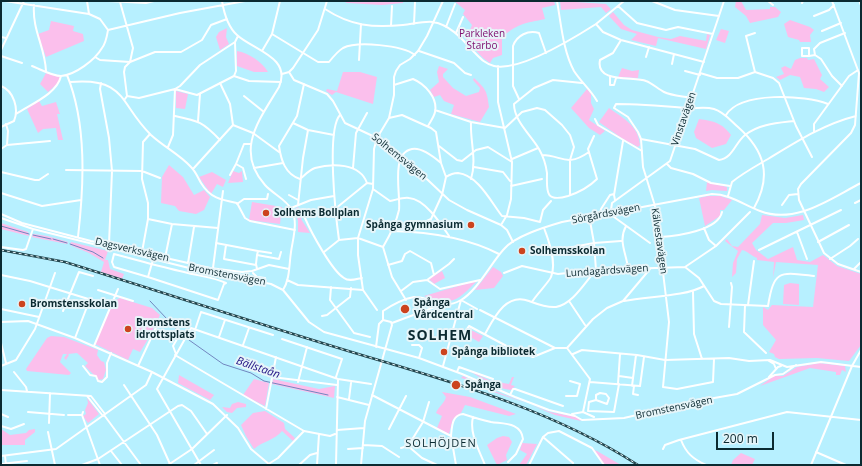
<!DOCTYPE html>
<meta charset="utf-8">
<style>
body{margin:0}
#map{position:relative;width:862px;height:466px;overflow:hidden;background:#b7f0ff;font-family:"Open Sans",sans-serif}
canvas{display:block}
.frame{position:absolute;inset:0;border:2px solid #0b2a31;pointer-events:none}
.scale{position:absolute;left:716px;top:432px;width:58px;height:18px;box-sizing:border-box;border:2px solid #0b2a31;border-top:0;padding-left:5px;font-size:12px;line-height:14px;white-space:nowrap;color:#0b2a31;-webkit-text-stroke:3px #e7f5f9;paint-order:stroke}
</style>
<div id="map">
<canvas width="862" height="466"></canvas>
<div class="frame"></div>
<div class="scale">200 m</div>
</div>
<script>
const c = document.querySelector('canvas').getContext('2d');
c.lineJoin = 'round';
function fill(path, color) {
  c.fillStyle = color;
  c.fill(path, 'evenodd');
}
function trace(path, color, width, dash) {
  c.strokeStyle = color;
  c.lineWidth = width;
  c.lineCap = dash ? 'butt' : 'round';
  c.setLineDash(dash || []);
  c.stroke(path);
}
function drawText(font, color, halo, rows, align = 'center') {
  c.font = font + ' "Open Sans",sans-serif';
  c.lineWidth = 4;
  c.setLineDash([]);
  c.textBaseline = 'middle';
  c.strokeStyle = halo;
  c.fillStyle = color;
  for (const [text, x, y, turn = 0] of rows) {
    c.save();
    c.translate(x, y);
    c.rotate((+turn || 0) * Math.PI / 180);
    c.textAlign = isNaN(turn) ? turn : align;
    if (halo) c.strokeText(text, 0, 0);
    c.fillText(text, 0, 0);
    c.restore();
  }
}
const green = new Path2D(`
 M343 1H403V3L382 5 347 3Z
 M454 1H554L555 5 542 8 545 19C526 23 515 24 502 38V55L493 58 490 63 483 58 466 40 472 25 463 14 465 10Z
 M560 1 606 4 611 9 606 13 601 7 561 10Z
 M736 1H741L746 10 770 9V7H775L781 12 778 17 750 23 746 16 735 7Z
 M613 12 624 25 632 30 658 37 671 39 680 36 706 41 707 34 710 35 706 49 658 38 656 46 631 40 637 34 621 29 609 16Z
 M790 20 810 27 814 30 810 35 811 42H800L799 40 788 37 784 24Z
 M51 21 74 26 73 31 83 34 84 41 46 57 38 34 49 30Z
 M227 28 226 37 229 44 220 50 216 37 219 32Z
 M721 29 729 31 725 43 716 40Z
 M237 51C249 53 262 62 268 72H254L237 66Z
 M800 58H807L808 60 814 59 822 75 820 79 829 87 824 92 816 89 804 88 800 77 790 75 780 80 776 77 784 74 781 68 785 66 791 69 795 60Z
 M439 66 448 69 443 74V77L453 88 466 96 479 92 480 88 473 80 474 78C486 89 487 91 489 107L480 122 451 114 454 105 444 101 440 95 434 97 430 90 439 82 437 72Z
 M622 68 632 71 639 70 638 78 618 77Z
 M343 72H360L377 77 373 104 336 92 332 95 326 91 327 89 337 91Z
 M46 73 60 77 58 83 48 92 40 84Z
 M587 89 591 94V103L594 109 589 120 605 131 600 135 589 128 571 108Z
 M176 91 188 94 185 109 176 108Z
 M39 101 42 106 56 102 60 114H57L63 140H58L56 128 43 129 38 133 27 109Z
 M609 108C624 119 638 125 640 145L638 147 623 139 599 122Z
 M699 119C714 121 722 123 731 135L726 144 712 148 696 138 694 132Z
 M169 165 183 177 194 195 204 190 210 197 204 210 196 214 179 211 175 206 161 203 162 177Z
 M233 171 239 173 242 171 243 182 228 183Z
 M212 172 226 180 223 187 217 184 211 194 199 177Z
 M707 182 727 187V191L712 190 706 191Z
 M708 196H720L732 200 724 210H720V216L705 226 699 198Z
 M252 202 282 207 280 224 249 220Z
 M298 207 303 216 301 219 310 233 298 232V221L295 209Z
 M762 215 785 218 803 215 804 220 786 223H773L752 243 756 250 768 259 793 247 797 260 810 262 823 255 837 266 861 274V345L849 361 817 358 779 359 775 357 774 354 769 352 776 340 763 325V307L768 310 772 305 813 307 818 265 776 262 773 278 774 262 757 260V258C751 256 748 251 742 250L737 259 736 273 732 277 733 263 738 251 725 241 727 239 732 246 738 247 760 224Z
 M1 223 28 232 29 236 1 229Z
 M33 234 47 236 68 242 67 244 32 237Z
 M71 242 108 251 105 260H108L110 269 124 274 122 279 101 272 104 262 89 253 70 245Z
 M493 267 501 272 503 276 494 288 475 290Z
 M442 271 445 278 434 284 429 279Z
 M472 282H476C458 300 450 308 424 296Z
 M790 283 799 284V305L783 304 784 285Z
 M120 298 152 308 160 315 150 336 140 352 133 349 128 360 95 344 114 301Z
 M466 330H471L483 336 479 342 465 334Z
 M51 336 64 337 98 350 97 355 101 361 104 362 106 370 103 379 99 380 85 366 88 363 77 353 68 354 69 355 66 360 64 358 67 354H63L60 362 71 373 69 375 27 371 26 369 47 338Z
 M819 363 845 366 846 372 842 370 840 375H836V372L810 368 760 386 774 376H783L797 367Z
 M469 371 478 374V375L491 381 496 380 503 383 509 384 512 377H514L511 385 515 386 511 390C494 388 483 378 469 371Z
 M179 375 214 395 210 400 178 383Z
 M463 376 492 390 526 403 473 385V381L461 378Z
 M254 379 269 383 265 406 243 395Z
 M273 379 319 389 335 386 334 398 272 384Z
 M442 392 470 397 516 414 509 416 465 405 461 413 453 419 449 434 437 428 442 416 436 413C439 406 444 404 446 397Z
 M87 398 99 414 88 423 83 416 86 414 85 410 88 403Z
 M238 402 246 404V407L237 408 232 413 227 412 222 407 230 408 232 404Z
 M531 405 550 412 577 417 581 421 555 415Z
 M265 411 284 423 285 429 295 438 293 441 282 431C275 440 263 441 254 449L246 436 241 425 253 413Z
 M1 429 10 435 26 433 29 430 35 429V432L25 440V445H1Z
 M503 436 509 437 512 442 506 455 507 460 497 465 487 445 497 438Z
 M522 443 537 444 526 465H519L527 454 520 450Z
 M594 450 597 451 621 465H605Z
 M741 453 755 459 752 465H731L733 460Z`);
const stream = new Path2D(`
 M1 226 29 234
 M33 235 51 239
 M53 239 67 243
 M70 244 93 252 103 258
 M150 301 184 337
 M189 340 223 364 251 373 264 381 328 395`);
const minor = new Path2D(`
 M5 1 89 14 100 19 108 30C107 36 106 43 102 48 95 60 75 75 61 76 52 76 40 69 32 66
 M87 1 89 14
 M108 1 146 3 154 1
 M222 1C224 13 228 27 237 35 253 50 292 57 279 87 260 119 234 150 265 185 273 194 286 199 292 210 298 223 293 238 291 252 289 265 290 279 283 290
 M557 1C561 23 563 51 574 71 581 82 591 90 597 101
 M652 1 675 10 719 16
 M752 1H760
 M768 1 773 5
 M832 1 859 73 855 125 851 133 801 184 798 189 799 200 824 253 838 264 861 272
 M120 2 133 48 130 62 125 67 124 72 127 96
 M802 3 803 1
 M34 5C32 30 45 47 46 71
 M618 6 637 23 666 30 678 27 713 34
 M325 9C351 26 373 28 403 25 413 24 424 21 433 22 451 25 463 40 474 52 480 58 485 64 494 66 520 72 574 38 596 24L603 32 621 40 704 62
 M814 16 829 10 834 5
 M414 24 415 2
 M596 24 624 1
 M391 26 392 6
 M446 27 455 4
 M108 30 180 13 245 1
 M822 31 841 23
 M456 33 463 17
 M272 34 318 62H329C333 57 338 51 343 48 357 41 402 45 415 55
 M1 37 6 38
 M621 40 613 53 600 60C595 84 635 76 646 81 652 83 658 89 664 92 672 96 683 96 692 98
 M1 50 24 1
 M262 51 272 34 280 1
 M419 51 454 63 465 73 471 75
 M815 55 821 59 832 76 842 86
 M1 56 22 63
 M809 56H802V48H809V56L815 55 814 49 820 43 845 33
 M95 57 100 60 130 62 155 52H181L202 40 211 25 227 19
 M646 57 649 47
 M359 60 361 24
 M672 64 674 54
 M498 66V102L512 162 511 199 507 215 501 225
 M685 71 700 75
 M289 72 294 80 327 94 333 101 345 123 377 138 413 166 449 200 467 210 501 225 507 230 513 242
 M755 72 746 36 755 33
 M700 73 717 78H738L755 72 773 78 779 83 796 126 812 157
 M282 74 289 72 293 68 318 30 327 1
 M67 75C87 124 84 185 78 237
 M234 76 249 81 281 82
 M234 76 236 71 235 42
 M610 76V85H614L616 78
 M70 82C127 77 119 104 151 135 164 147 179 154 191 167 196 172 198 178 201 183 210 198 221 200 237 203L245 218 250 221 295 230
 M101 83 100 89 109 138 112 171 109 244
 M220 83 230 104 233 125
 M582 83 553 80 534 88 514 104C514 121 531 135 539 149 543 156 546 165 547 173 547 190 544 203 568 196 580 192 588 188 597 179L588 149 594 136
 M304 84 297 116 279 146C281 160 285 174 300 179 305 175 309 170 315 168 332 163 360 163 367 183L373 184
 M394 85 413 79C425 84 438 98 435 112 434 117 430 122 428 126
 M1 86C14 91 19 109 14 121L1 127
 M244 96 264 112
 M125 99 127 96 139 98 175 89 180 86 200 65 235 42 238 36
 M519 99 513 86V46C517 35 528 30 539 33L546 53
 M435 110 471 122 505 128 522 112 537 108 545 110 562 125 570 135 574 147 570 160V195
 M16 114C31 104 57 94 61 76
 M726 115C741 91 805 95 828 104
 M175 116C199 121 203 122 220 140
 M389 118 402 115 431 128 436 132 441 163 446 177 442 195 431 219 418 225 412 232
 M595 119 598 125 642 151
 M198 121 200 94
 M293 123 308 130 334 135
 M233 125 253 133 279 152
 M814 132V124L849 76 858 70
 M641 139 695 149 719 160C733 158 735 143 745 135 759 124 777 123 794 121
 M7 145 50 141
 M439 146 457 160 462 161 476 150 488 147 512 162
 M168 147 173 135 175 89 197 95 234 76
 M1 149 7 145 8 131 6 124
 M542 155C562 155 566 168 589 152
 M512 159 538 148
 M667 164 671 168 693 174 711 183 730 186
 M474 167 503 172 510 181
 M254 168 283 163
 M353 168 356 133 367 113
 M193 169 233 125
 M66 170 142 171 160 178
 M1 172 35 180H39L48 174
 M230 175 236 164
 M446 177C449 175 454 173 458 173 478 175 491 202 502 216L524 218 540 222 543 210 551 201
 M246 179 243 168 236 164 244 144H251
 M471 179C477 160 470 141 471 122
 M511 186 542 179
 M373 189 390 201C396 200 403 197 409 198 425 199 441 224 449 236
 M1 193 42 206 81 200
 M289 195 298 200
 M728 196 732 182C743 173 756 166 768 159 796 142 824 124 856 116
 M615 200 614 195 623 141
 M855 203 861 200
 M237 204 244 199H267L268 194
 M298 205 303 158 308 130
 M782 205 789 195 798 194
 M291 208 311 200 334 196
 M335 209 367 183
 M1 214 22 223 91 241 210 268 242 272 252 271 269 265 289 269
 M600 214 601 209 610 195 614 194
 M1 218 33 229 189 268 271 284 283 290 309 322 324 332 419 358 462 374 515 397 549 410 575 416 582 420 624 418 697 401 737 394 775 375 783 374 796 365
 M305 218C311 232 332 271 344 278 349 282 356 279 362 278
 M148 219 172 224 218 228
 M626 226C618 241 626 252 628 268
 M704 228 709 240 716 246
 M392 231C429 232 466 237 499 254
 M797 232 807 259
 M660 237C676 236 718 231 722 212
 M339 240C336 218 326 130 340 115
 M818 242 849 225
 M216 243 258 251
 M650 243 614 217 611 210 612 203 670 161 724 1
 M226 245 224 259 256 265
 M1 247 23 250 26 249 33 229
 M759 250 841 210
 M552 251 594 243 621 241
 M142 252 148 219V203L142 179 143 142 150 134
 M324 252 339 240 358 238 383 247
 M257 255 258 251 271 253
 M165 258 172 224
 M830 259 850 246 858 239
 M188 263 194 227
 M388 265 402 261 405 254 410 251 431 263 434 275
 M685 267 716 246 750 212
 M213 268 223 191
 M257 269 256 264 257 255 279 259 281 252
 M854 269 861 262
 M253 273 257 277 265 278
 M504 273 522 266 558 274 596 270 685 267 699 278 714 301 721 304 768 306C774 269 780 272 814 276
 M1 275 30 281 111 306
 M148 277 218 300 224 284 226 283C213 277 198 276 184 272 161 267 137 260 114 254L112 262 114 267 148 277 152 263 153 259
 M287 280 298 285 363 290 377 310
 M427 280 440 289 480 280
 M331 287 330 300 354 333 370 337
 M98 290 133 301
 M363 290 358 255V238L373 189 374 149 377 138 389 118 394 95V77L396 71 400 65 410 59 418 51 427 36 443 1
 M401 291 413 282 427 280 449 264 454 259
 M693 292 694 334 702 359
 M406 300 392 277 383 247C390 235 396 224 399 210 401 195 390 153 412 149 422 147 434 157 441 163
 M461 300 477 309
 M569 301 585 325
 M624 301C648 296 684 297 704 286
 M532 302C536 295 549 282 551 277 557 263 549 241 544 228
 M745 305 744 332 766 353
 M748 305 754 261
 M1 309 39 317
 M480 310 555 348
 M63 311 79 272 93 276
 M322 316 327 315 350 297 351 288
 M383 320V311C392 305 403 299 414 297 432 296 440 312 461 300 477 291 491 263 504 249 515 236 545 227 562 222L712 194C730 194 744 205 760 211 796 225 831 198 861 183
 M1 322 28 321 75 338 152 372 213 404 238 428 251 449 270 465
 M392 323 440 305
 M729 327 732 287 731 283
 M195 330 201 312 273 335
 M485 334C494 318 506 292 529 301 537 304 547 308 556 307 573 304 585 282 596 270L594 243 590 221
 M219 337 225 320
 M75 338 90 299
 M282 339 342 359 336 377
 M460 339 469 326 516 351 533 357 555 348H567
 M1 343 6 363
 M243 345 249 328
 M412 345H419L422 348 419 358
 M94 346 118 289
 M376 347 379 324 383 320
 M567 348 593 319 607 308 623 301 650 269
 M567 348 590 379 583 412
 M176 354 173 346 177 339
 M573 354 582 350 637 355 665 360 729 358 749 361 770 360 787 367 821 362 861 367
 M175 355 304 431 330 436 335 434
 M714 359 713 382 677 389 663 387 669 322 655 206 643 167 641 139 638 132 628 117 614 108 616 104C640 104 663 106 686 108 696 109 704 106 714 109 724 112 730 120 738 127 765 151 772 176 754 208
 M769 361 774 364 776 369
 M1 366 16 360 35 329 55 273
 M83 366 90 375 96 376 98 381 102 382 107 377V363L111 353
 M138 366 160 319
 M443 366 461 300
 M14 372 26 387 27 391
 M457 372 459 367 493 379
 M619 376 633 378
 M272 377 337 385
 M769 377 778 367 781 366
 M298 382 307 347
 M590 382 640 386 644 357
 M618 384 620 354
 M124 385 157 435 170 464
 M632 386 636 355
 M634 386 633 394 638 395
 M1 390 91 396 105 414
 M372 395 451 436 456 465
 M510 395 513 389H515L563 406
 M87 396 103 416
 M566 396H577L580 384 570 381
 M337 397 369 405
 M349 399 351 383
 M596 400V395L600 393 606 394 609 398 607 404 596 400 589 402 588 411 614 412 619 384
 M266 409 276 357
 M28 412 64 415
 M83 412 82 415 100 465
 M583 412 594 417
 M1 414 8 417
 M572 414 583 412
 M68 415H82
 M104 415 141 465
 M473 417C469 433 479 450 485 465
 M49 423 50 393
 M1 426 11 429 24 424
 M389 429 406 396
 M337 430 364 428
 M48 432 55 465
 M451 436C452 426 452 415 463 414 472 417 482 420 491 422 503 424 521 422 523 439L516 454 508 462
 M543 437 573 463
 M681 440C686 453 693 459 706 465
 M363 445 382 446 399 457
 M408 446 423 422 429 402
 M401 448 408 446 422 458 437 465
 M348 449 363 448
 M663 449 665 445 679 440 787 412 861 420
 M111 451 122 465
 M816 452 846 465
 M1 456 56 449 146 385 152 372
 M5 456 6 465
 M1 464 27 461
 M82 465 98 459 178 406 182 405 191 411 207 434
 M168 465 192 449 227 415
 M194 465 214 450
 M201 465 157 389 191 328 338 379 371 384
 M213 465 217 463
 M267 465 278 458 304 431
 M299 465 310 455 317 453
 M317 465 319 434
 M336 465 338 379
 M361 465 365 421 392 325 391 322 383 320
 M529 465 543 437 548 433 559 431 592 448 604 465
 M811 465 852 366 861 350`);
const major = new Path2D(`
 M860 1 861 4`);
const rail = new Path2D(`
 M1 250 65 262C168 294 271 328 375 359 466 386 557 413 638 465`);
const markers = [
 [266,213,4,"#cc431e"],
 [471,225,4,"#cc431e"],
 [522,251,4,"#cc431e"],
 [22,304,4,"#cc431e"],
 [405,309,5,"#cc431e"],
 [128,329,4,"#cc431e"],
 [444,352,4,"#cc431e"],
 [456,385,5,"#cc431e"]
];
const parkNames = [
 ["Parkleken",482,34],
 ["Starbo",482,46]
];
const streetNames = [
 ["Vinstavägen",684,119,-71],
 ["Solhemsvägen",399,157,39],
 ["Sörgårdsvägen",606,214,-11],
 ["Kälvestavägen",659,241,82],
 ["Dagsverksvägen",132,250,13],
 ["Lundagårdsvägen",607,271,-4],
 ["Bromstensvägen",227,275,11],
 ["Bromstensvägen",674,408,-12]
];
const poiNames = [
 ["Solhems Bollplan",274,213],
 ["Spånga gymnasium",463,225,"right"],
 ["Solhemsskolan",530,251],
 ["Spånga",414,303],
 ["Vårdcentral",414,315],
 ["Bromstensskolan",30,304],
 ["Bromstens",136,323],
 ["idrottsplats",136,335],
 ["Spånga bibliotek",452,352],
 ["Spånga",465,385]
];
const waterNames = [
 ["Bällstaån",258,368,19]
];
const neighbourhoodNames = [
 ["SOLHÖJDEN",441,444]
];
const districtNames = [
 ["SOLHEM",440,336]
];
fill(green, '#fbbfec');
trace(stream, '#7286bf', 1);
trace(minor, '#fff', 2);
trace(major, '#fff', 3);
trace(rail, '#23464e', 2.5);
trace(rail, '#e7f5f9', 1, [3]);
for (const [x, y, r, color] of markers) {
  const dot = new Path2D();
  dot.arc(x, y, r, 0, 2 * Math.PI);
  c.fillStyle = color;
  c.fill(dot);
  trace(dot, '#e7f5f9', 1.5);
}
drawText('10px', '#811271', '#e7f5f9', parkNames);
drawText('10px', '#0b2a31', '#e7f5f9', streetNames);
drawText('bold 10px', '#0b2a31', '#e7f5f9', poiNames, 'left');
drawText('italic 11px', '#221385', '#e7f5f9', waterNames);
c.letterSpacing = '1px';
drawText('11px', '#0b2a31', '#e7f5f9', neighbourhoodNames);
c.letterSpacing = '0px';
c.letterSpacing = '1px';
drawText('bold 14px', '#0b2a31', '#e7f5f9', districtNames);
c.letterSpacing = '0px';
</script>
